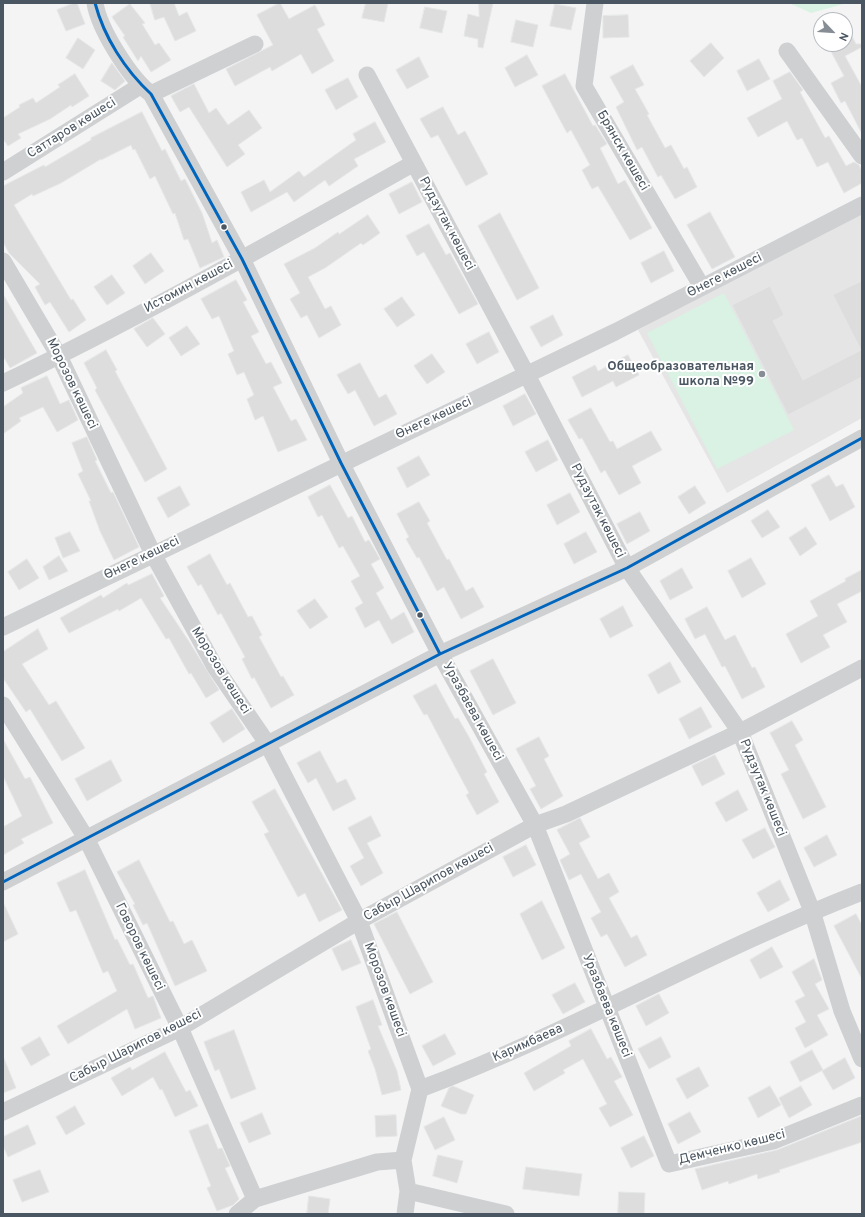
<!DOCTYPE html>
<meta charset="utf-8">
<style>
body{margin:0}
#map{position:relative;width:865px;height:1217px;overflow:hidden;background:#f4f4f4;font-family:Overpass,sans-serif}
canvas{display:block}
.frame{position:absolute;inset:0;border:4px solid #4a5661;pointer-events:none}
.north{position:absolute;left:813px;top:12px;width:40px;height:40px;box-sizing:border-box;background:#fff;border:1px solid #b7bbc0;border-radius:50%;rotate:115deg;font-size:11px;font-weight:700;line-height:16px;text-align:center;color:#4a5661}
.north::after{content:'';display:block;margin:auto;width:14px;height:18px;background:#868d94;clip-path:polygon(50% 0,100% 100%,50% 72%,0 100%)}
</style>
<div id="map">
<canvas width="865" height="1217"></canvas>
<div class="frame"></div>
<div class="north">N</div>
</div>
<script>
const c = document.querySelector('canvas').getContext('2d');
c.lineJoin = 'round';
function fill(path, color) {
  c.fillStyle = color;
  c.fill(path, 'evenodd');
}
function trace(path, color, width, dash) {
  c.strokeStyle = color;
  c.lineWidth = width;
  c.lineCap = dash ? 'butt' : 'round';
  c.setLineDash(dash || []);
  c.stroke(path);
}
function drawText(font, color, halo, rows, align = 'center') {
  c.font = font + ' Overpass,sans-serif';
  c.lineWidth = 4;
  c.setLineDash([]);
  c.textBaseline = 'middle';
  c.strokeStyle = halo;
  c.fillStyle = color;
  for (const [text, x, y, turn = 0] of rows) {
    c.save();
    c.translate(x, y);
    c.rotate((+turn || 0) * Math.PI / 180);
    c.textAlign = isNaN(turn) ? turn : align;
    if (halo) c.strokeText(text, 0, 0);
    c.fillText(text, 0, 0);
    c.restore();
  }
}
const education = new Path2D(`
 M862 207V418L727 493 638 330Z`);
const green = new Path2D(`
 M789 3H847L811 13Z
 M724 293 794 430 717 469 647 333Z`);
const building = new Path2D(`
 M74 3H77L85 24 66 31 57 10Z
 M150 3H174L179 16 187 12 196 31 175 41 164 17 155 20Z
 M280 3 289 19 315 5 325 25 317 29 334 61 312 74 301 54 272 71 270 67 235 86 226 69 273 45 257 15Z
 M366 3H388L384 22 362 18Z
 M479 3H493L483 48 478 47V39L464 36 468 14 479 17Z
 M130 4 145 23 142 24 155 45 159 43 171 60 151 72 141 56 138 61 123 37 125 36 112 17Z
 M555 4 576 8 571 30 550 26Z
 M425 7 447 11 442 33 420 28Z
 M628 15 629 37 603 38V16Z
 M516 20 538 25 533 47 511 42Z
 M845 23 856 44H862V47L845 56 862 87V134L845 101 841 103 831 83 844 76 827 44H845Z
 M78 38 95 50 83 69 66 58Z
 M711 43 724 58 704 77 690 61Z
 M527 55 538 75 515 87 505 68Z
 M419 57 429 77 407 89 396 70Z
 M759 59 770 79 747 91 737 71Z
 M112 63 125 81 115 90 101 81Z
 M633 65 644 85 635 89 649 114 647 115 665 148 671 145 684 169 687 167 697 187 675 199 661 175 658 177 642 147 637 150 616 107 624 102 610 77Z
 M790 72 803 90 800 92 825 138 829 136 846 166 854 162 859 165 862 171V183L844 193 828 162 817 167 802 138 797 140 787 121 758 137 747 118 782 99 773 81Z
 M75 74 89 96 72 107 71 105 50 119 18 134 21 138 8 146 3 139V118L20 107 19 105 33 98 36 103 60 87 58 85Z
 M565 74 593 126 595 125 607 144 600 148 618 184 625 180 652 228 630 240 598 186 592 189 582 170 590 165 571 130 567 133 542 86Z
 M348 78 358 97 336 110 325 90Z
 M194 84 209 113 216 108 228 125 249 110 262 128 238 145 245 154 227 167 189 107 180 112 171 96Z
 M443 107 458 135 465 131 488 174 466 186 438 135 431 138 420 119Z
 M142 112 162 151 165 149 181 181 185 179 202 213 212 243 217 240 224 257 200 268 188 239 184 240 175 213 173 214 155 176 150 179 135 149 133 150 131 145 101 160V159L61 183 33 196 32 194 14 205 71 300 73 299 86 320 69 332 50 302 45 305 35 287 40 284 9 253 3 242V186L44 165 45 167 91 140V138Z
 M375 122 386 142 354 159 358 166 329 186 325 180 294 202 287 192 251 212 241 192 264 180 270 192 299 171 304 177 356 140 353 134Z
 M412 182 422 202 399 214 389 194Z
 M710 212 735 257 712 269 687 225Z
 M500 213 539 288 517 300 478 226Z
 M368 215 380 233 363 245 361 243 325 268 308 277 325 309 331 306 341 325 319 338 307 315 301 318 290 299 300 293 284 264 315 248 338 232 339 234Z
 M429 224 446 255 450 253 478 304 459 314 424 252 417 256 406 236Z
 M664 251 674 271 651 283 641 263Z
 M151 253 164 271 145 284 133 266Z
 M112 275 125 293 107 305 94 287Z
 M236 280 247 300 243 302 259 332 251 336 266 364 271 362 282 383 273 387 291 421 296 419 307 440 278 452 263 416 255 420 247 399 254 395 244 372 237 375 228 354 234 351 219 316 212 319 201 299Z
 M862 281V377L788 415 732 305 770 286 784 315 773 321 803 380 861 350 833 295Z
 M3 294 37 353 10 368 3 356Z
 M402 297 415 315 397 327 384 309Z
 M553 315 563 335 541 347 530 327Z
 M153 318 165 334 147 347 134 329Z
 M187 326 200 344 181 356 169 338Z
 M489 332 499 352 477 364 466 344Z
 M106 350 117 370 115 371 167 469 145 482 95 390 97 388 84 363Z
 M432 354 445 372 427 384 414 366Z
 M628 355 639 375 616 387 613 381 582 397 572 377 595 365 598 371Z
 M360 363 379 398 386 394 397 414 374 426 355 390 348 394 337 375Z
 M47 376 60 404 69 400 78 420 57 432 43 407 19 418 21 421 3 434V407L23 393 21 388Z
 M525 394 536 414 513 426 503 406Z
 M591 408 610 442 613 441 617 449 651 431 662 450 632 466 641 483 619 495 605 470 601 473 582 438 579 439 568 420Z
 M87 437 97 460 95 461 111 493 113 492 139 547 114 560 100 531 89 501H91L78 474 83 471 72 443Z
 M548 440 558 460 536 472 525 452Z
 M419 456 430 475 407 488 397 468Z
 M829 475 836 487 843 484 855 507 830 521 811 485Z
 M330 485 348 518 352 516 365 542 369 540 380 559 371 564 384 588 376 593 391 620 404 612 414 632 392 644 379 620 365 628 355 608 363 603 351 581 360 576 343 546 339 548 322 515 318 517 308 497Z
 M180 486 190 505 168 518 157 498Z
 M695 486 706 503 689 514 678 497Z
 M570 493 580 512 557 525 547 505Z
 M419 502 430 521 427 523 447 560 449 559 466 591 473 587 484 607 461 619 444 587 437 591 419 557 417 558 406 539 409 537 397 514Z
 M768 510 780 527 762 538 751 521Z
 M640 512 650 531 627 544 617 524Z
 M806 527 817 544 800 556 789 538Z
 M70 532 80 551 63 558 55 538Z
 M586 532 597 552 574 564 564 544Z
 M210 554 227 585 230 583 248 617 252 616 262 635 259 637 281 677 283 676 294 695 271 708 254 677 252 679 242 659 245 657 221 613 218 615 201 584 198 586 187 567Z
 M59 556 68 571 49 580 43 567Z
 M751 558 766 584 742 598 728 571Z
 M27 559 39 578 19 590 8 572Z
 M682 568 693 588 670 600 660 581Z
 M862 570V591L837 604 847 622 823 635 830 647 801 663 786 634 818 616 810 601 846 581 845 579Z
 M152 574 164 596 160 598 190 643 219 690 206 698 191 673 189 674 169 638 166 639 141 598 119 611 118 609 69 633 60 618 101 595 103 598 127 583 128 585Z
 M315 599 328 617 310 629 297 611Z
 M623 606 633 626 610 638 600 619Z
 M707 607 725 640 735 635 752 668 755 667 765 687 742 699 725 666 722 667 705 634 695 639 685 619Z
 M38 629 48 649 22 664 49 705 56 701 85 748 62 761 30 709 26 712 3 678V652Z
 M493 659 516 703 493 715 470 671Z
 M670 662 681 682 658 694 648 675Z
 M436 684 455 719 458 718 469 737 487 772 484 774 499 802 477 815 466 795 469 793 454 765 427 714 424 715 413 696Z
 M701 707 712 727 689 739 679 719Z
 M232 709 245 729 223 743 210 723Z
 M792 721 803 740 795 745 826 807 803 819 781 774 789 770 770 733Z
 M539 737 549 756 544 759 563 796 541 809 530 789 536 786 516 749Z
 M3 739 25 779 30 777 53 823 21 839 24 843 3 855V827L22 816 3 776Z
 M320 751 337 783 346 779 356 799 333 811 316 778 308 783 297 763Z
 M715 755 725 774 702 786 692 766Z
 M111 760 122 781 87 801 75 779Z
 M275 789 342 910 319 922 305 893 298 897 264 834 269 832 252 802Z
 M738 790 748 810 726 822 715 803Z
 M371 816 381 836 367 843 383 873 361 886 350 866 364 858 348 828Z
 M580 818 590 837 579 843 598 879 609 873 619 892 609 898 631 938 637 935 647 955 625 967 607 934 601 937 591 918 601 912 581 874 569 880 560 860 570 854 557 830Z
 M765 828 775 847 753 859 742 840Z
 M827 835 837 855 814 867 804 848Z
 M526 845 536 865 513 877 503 857Z
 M139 860 170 922 173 921 184 944 192 940 207 971 175 986 147 923 143 925 133 905 135 904 117 872Z
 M85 870 115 940 117 939 130 965 133 964 148 998 153 996 161 1018 135 1029 127 1009 68 1044 57 1026 117 991 108 971 103 973 76 910 70 912 57 883Z
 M780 880 790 900 768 912 757 893Z
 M542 901 565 948 542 960 520 914Z
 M3 902 18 934 3 942Z
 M397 912 433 982 410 994 374 924Z
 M856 914 862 925V979L834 926Z
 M351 940 361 963 342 971 332 949Z
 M772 947 783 967 760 979 750 960Z
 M814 959 822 980 815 984 829 1009 817 1015 828 1035 805 1048 795 1028 806 1022 795 1001 805 996 792 972Z
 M575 983 585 1002 563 1014 552 995Z
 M659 994 669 1013 646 1026 636 1006Z
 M373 1000 382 1025 378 1026 397 1071 401 1090 382 1095 375 1069 368 1051 371 1049 356 1007Z
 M591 1029 607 1059 611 1057 622 1077 614 1081 633 1115 610 1127 599 1108 607 1104 583 1059 563 1070 565 1073 534 1091 524 1073 571 1046 569 1041Z
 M234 1030 256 1089 231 1099 219 1069 215 1071 204 1042Z
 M445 1034 456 1054 433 1066 422 1046Z
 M40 1037 50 1055 31 1066 21 1048Z
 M661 1037 671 1057 649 1069 638 1049Z
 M812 1050 823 1070 800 1082 790 1062Z
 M165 1052 186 1092 190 1090 198 1106 175 1117 162 1089 160 1090 153 1077 122 1096 111 1078 130 1067 132 1070Z
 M3 1056 16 1088 3 1093Z
 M845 1058 855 1078 833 1090 822 1071Z
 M699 1067 709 1086 687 1099 676 1079Z
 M453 1086 474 1095 466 1114H461L441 1106 449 1088Z
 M770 1086 781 1105 758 1118 748 1098Z
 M801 1086 812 1105 789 1118 779 1098Z
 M75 1106 85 1124 66 1135 56 1117Z
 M690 1112 701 1132 678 1144 668 1124Z
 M262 1113 271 1134 249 1143 240 1123Z
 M396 1115 397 1136 376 1137 375 1116Z
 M862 1116V1142L779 1170 780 1172 758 1179 757 1174 729 1184 728 1181 702 1190 695 1169 777 1150Z
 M444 1117 455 1140 435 1150 424 1127Z
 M208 1124 218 1149 222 1148 230 1166 225 1168 239 1199 233 1205 217 1211 207 1188 211 1186 189 1131Z
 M28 1125 36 1144 8 1157 3 1146V1137Z
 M644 1136 654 1156 631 1168 621 1148Z
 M438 1155 463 1161 457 1183 433 1176Z
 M526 1167 582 1174 579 1196 523 1189Z
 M40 1170 49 1192 22 1202 13 1180Z
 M619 1192 645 1193 644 1214H618Z
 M309 1196 330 1199 328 1214H307Z`);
const minor = new Path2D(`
 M95 3C99 29 130 78 151 94L242 259 341 463 440 654 535 825 669 1164 773 1141 862 1105
 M595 3 584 86 702 287
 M787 51 862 156
 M367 75 527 375 627 568 740 732 812 911 842 1011 862 1059
 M151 94 255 44
 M3 172 140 86
 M3 261 59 356 153 554 215 667 267 743 359 921 420 1089
 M3 383C143 316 278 239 414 163
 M3 627 615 332 862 205
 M3 705 86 838 180 1028 255 1199
 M3 882 440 654 627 568 862 438
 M420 1089C572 1032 712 950 862 892
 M420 1089 403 1160 408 1191 506 1214
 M3 1112 180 1028 359 921 535 825 566 814 740 732 862 668
 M237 1214 255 1199 377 1162 403 1160
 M405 1214 408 1191`);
const bus1 = new Path2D(`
 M95 3C104 37 125 70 151 94L242 259 341 463 440 654
 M3 882 440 654 627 568 862 438`);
const markers = [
 [224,227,3.5,"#4a5661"],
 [762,374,4,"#868d94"],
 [420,615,3.5,"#4a5661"]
];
const streetNames = [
 ["Саттаров көшесі",72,129,-32],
 ["Брянск көшесі",622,151,60],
 ["Рудзутак көшесі",446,224,62],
 ["Өнеге көшесі",725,276,-27],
 ["Истомин көшесі",189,287,-28],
 ["Морозов көшесі",71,384,64],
 ["Өнеге көшесі",434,419,-25],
 ["Рудзутак көшесі",597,511,63],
 ["Өнеге көшесі",142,559,-26],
 ["Морозов көшесі",220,671,58],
 ["Уразбаева көшесі",472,712,61],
 ["Рудзутак көшесі",762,788,68],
 ["Сабыр Шарипов көшесі",429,883,-29],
 ["Говоров көшесі",139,947,64],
 ["Морозов көшесі",384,990,70],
 ["Уразбаева көшесі",606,1006,68],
 ["Каримбаева",528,1044,-24],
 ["Сабыр Шарипов көшесі",136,1047,-27],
 ["Демченко көшесі",732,1148,-14]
];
const poiNames = [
 ["Общеобразовательная",754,367],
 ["школа №99",754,382]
];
fill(education, '#e6e5e6');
fill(green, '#d9f2e3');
fill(building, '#ddddde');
trace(building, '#e5e6e7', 1);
trace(minor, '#ced0d2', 17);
trace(bus1, '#0065bd', 3);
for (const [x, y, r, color] of markers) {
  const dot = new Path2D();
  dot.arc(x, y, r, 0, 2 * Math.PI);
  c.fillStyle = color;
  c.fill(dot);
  trace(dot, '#fff', 1.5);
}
drawText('13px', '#4a5661', '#fff', streetNames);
drawText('bold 13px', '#4a5661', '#fff', poiNames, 'right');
</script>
